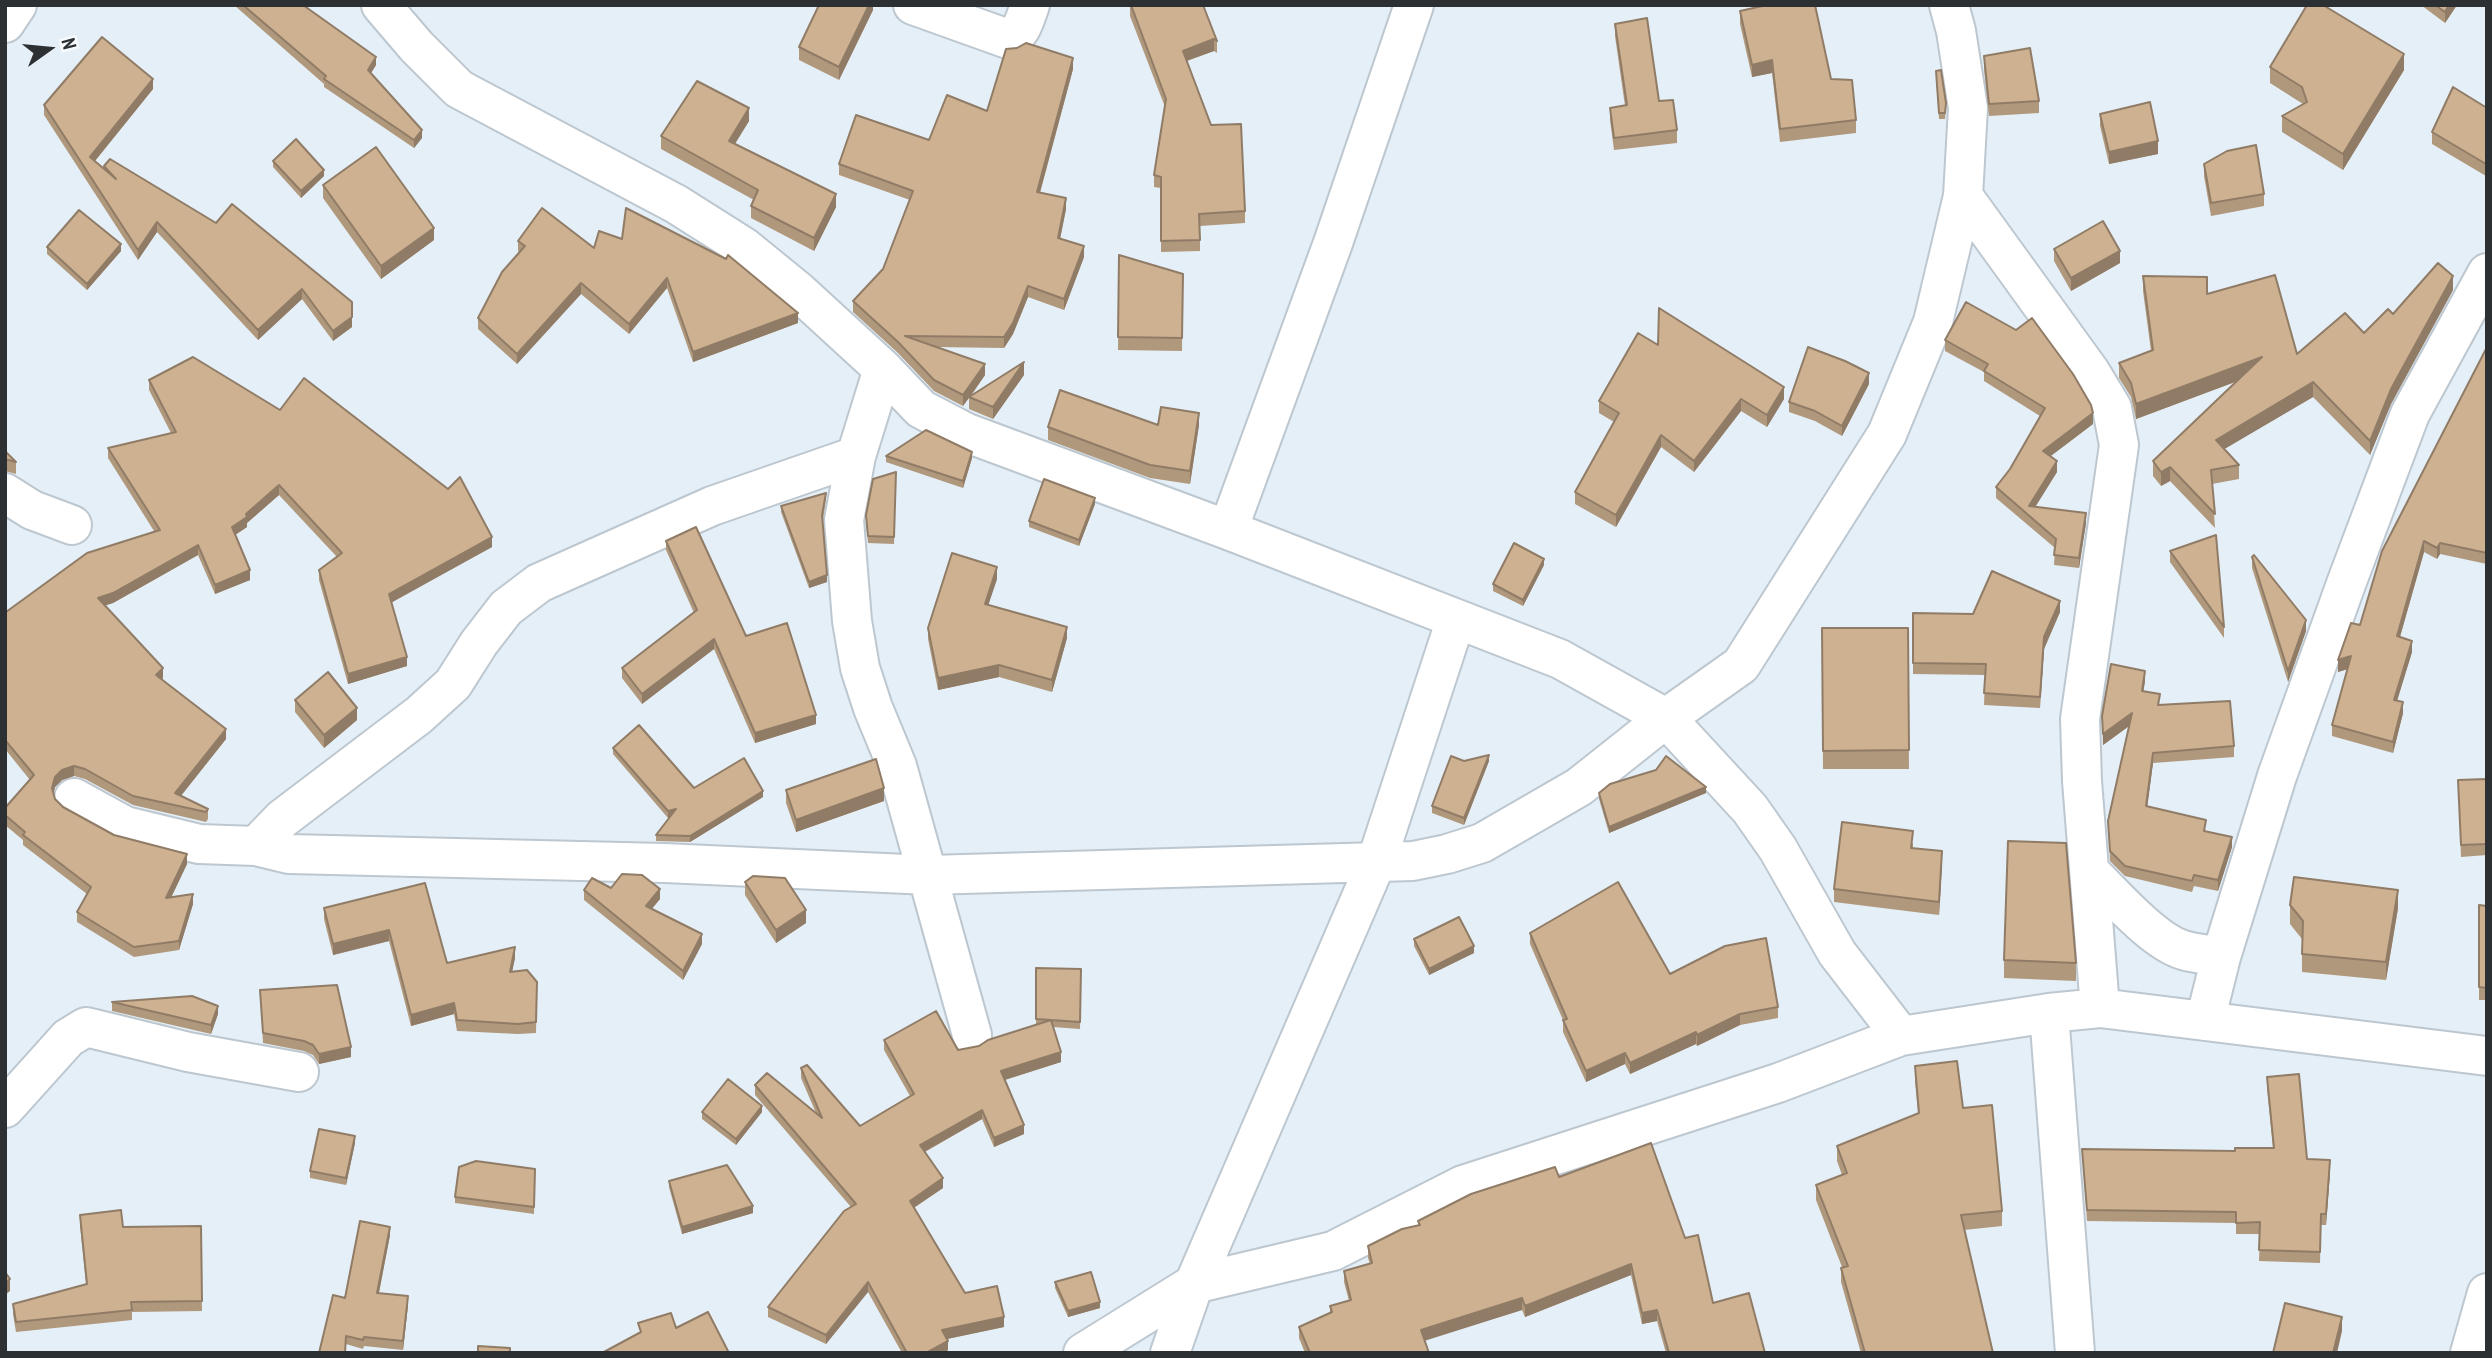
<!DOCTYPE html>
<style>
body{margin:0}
#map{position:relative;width:2492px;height:1358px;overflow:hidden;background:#e5eff7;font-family:"PT Sans Narrow",sans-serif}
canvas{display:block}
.frame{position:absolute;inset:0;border:7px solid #2c3033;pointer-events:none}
.north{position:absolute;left:14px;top:14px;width:70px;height:70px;-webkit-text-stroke:5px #f7fbfe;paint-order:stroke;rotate:75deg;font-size:19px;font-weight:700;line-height:28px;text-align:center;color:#2c3033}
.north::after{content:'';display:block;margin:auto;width:24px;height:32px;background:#2c3033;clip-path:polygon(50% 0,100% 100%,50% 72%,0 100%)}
</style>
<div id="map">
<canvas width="2492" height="1358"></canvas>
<div class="frame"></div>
<div class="north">N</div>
</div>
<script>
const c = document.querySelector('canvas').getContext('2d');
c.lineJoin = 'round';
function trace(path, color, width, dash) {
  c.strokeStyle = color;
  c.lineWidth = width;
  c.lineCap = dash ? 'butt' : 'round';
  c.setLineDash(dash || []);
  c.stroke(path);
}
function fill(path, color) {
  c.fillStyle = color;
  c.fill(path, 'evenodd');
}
const minor = new Path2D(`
 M381 5 416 46 459 89 676 204 744 247 798 291 883 369 921 409 967 433 1228 530 1560 659 1666 718 1750 809 1778 849 1837 953 1901 1036
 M913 5 1008 39C1022 35 1025 18 1030 5
 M5 23 17 5
 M1963 196 2091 373 2112 408 2119 445 2080 719 2082 781 2100 1008
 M883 369 856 456 844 520 852 621 860 668 873 708 897 766 972 1035
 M5 493 32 510 72 525
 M1228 530 1333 243 1414 5
 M74 798 125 826 199 844 256 846 289 854 664 863 929 875 1413 861 1447 854 1482 843 1579 787 1666 718 1741 665 1887 434 1933 322 1963 196 1968 108 1956 31 1949 5
 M256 846 282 819 419 715 453 684 479 643 506 608 539 583 712 506 856 456
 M2090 872C2113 894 2153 941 2183 950 2195 954 2208 954 2221 957
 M2049 1013 2075 1353
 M2205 1021 2221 957 2277 776 2346 584 2410 414 2487 273
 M5 1108 68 1038 86 1027 188 1052 299 1072
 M1083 1353 1194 1284 1333 1251 1463 1185 1778 1083 1901 1036 2049 1013 2100 1008 2487 1056
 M1170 1353 1194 1284 1376 863 1456 619
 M2470 1353 2487 1293`);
const wall = new Path2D(`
 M234 5H309L307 8 376 65 371 73 422 138 414 148 324 87V84Z
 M873 5V10L839 80 799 60V47Z
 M1130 5H1203L1217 41V53L1214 51 1187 61 1245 211V223L1200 226V251L1161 252V188L1154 187V175L1165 107 1130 16Z
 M2421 5H2457L2445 23Z
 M1740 11 1831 79 1856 120V133L1780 142 1772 73 1752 77 1740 24Z
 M1615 24 1659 101 1677 130V143L1614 150 1610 120V108L1625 106 1615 36Z
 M1984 56 2039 101V113L1989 116 1984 69Z
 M2270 67 2404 70 2343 170 2282 132V116L2303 104 2270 83Z
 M1073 69 1040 193 1066 209 1060 239 1084 257 1064 310 1028 297 1013 334 1004 348 937 347 985 375 971 396 1024 375 993 419 969 409V398L963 406 934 391 898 353 853 312V301L883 269 910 200 839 175V164L929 140Z
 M1936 77 1946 109 1945 119H1939Z
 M153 89 95 161 104 169V166L216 223 352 327 333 341 302 299 258 340 157 232 138 260 44 115V105Z
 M2487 108 2486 176 2432 144V132Z
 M2100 114 2158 154 2109 164 2100 126Z
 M749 121 735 144 836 207 814 251 751 218V206L754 200 661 149V136Z
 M273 161 324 176 301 198 273 167Z
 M2204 164 2264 194V206L2211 216 2204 176Z
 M323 185 434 240 381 279 323 198Z
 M518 241 594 248 798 323 693 362 667 288 629 334 581 294 517 364 478 329V318L520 253 518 251Z
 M47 247 121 251 87 290 47 254Z
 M2054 249 2120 263 2071 291 2054 261Z
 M1119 255 1183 274 1182 351 1118 350Z
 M2143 276 2207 294 2297 354 2364 333 2393 314 2453 290 2391 404 2370 455 2313 397 2224 449 2239 465V479L2212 484 2215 528 2170 481 2161 486 2153 476V461L2237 381 2136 419 2131 397 2119 378V363L2151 351 2143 291Z
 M1945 340 2093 424 2050 456 2057 472 2035 507 2086 523 2079 568 2054 565 2055 548 1996 498V487L2010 469 2040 416 1984 381V372L1945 351Z
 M1658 345 1784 399 1767 427 1741 411 1694 472 1661 447 1616 527 1575 504V492L1614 422 1599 413V401Z
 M2487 347V564L2440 554 2437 559 2424 552 2400 637 2412 652 2397 700 2403 713 2393 753 2332 736V725L2348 669 2338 672 2360 625Z
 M149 380 492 547 391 602 407 666 348 684 319 580V570L337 557 279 495 247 523V527L235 535 250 580 215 594 198 555 113 603 105 605 163 678 162 679 226 739 181 796 208 809V819L206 822 133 805 85 779 74 776 62 780 55 787 54 793 55 799 63 807 114 835 187 864 171 898 193 904 179 950 134 957 77 922V912L87 894 23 845V840L5 825V808L30 780 5 749V611L6 612 154 531 108 458V448L171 433 149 390Z
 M1869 384 1842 436 1815 421 1789 412V402Z
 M1158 425H1199L1190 484 1150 478 1048 440V427Z
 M5 451 16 462V474L5 471Z
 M886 456 972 458 963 488 886 462Z
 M896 472 894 544 868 543 866 521Z
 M826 499 823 520 827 582 809 588 781 512V506Z
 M1095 504 1079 546 1029 527V521Z
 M666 541 746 636 816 724 755 743 714 649 642 704 622 678V668L694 613 666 550Z
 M2170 551 2224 627V638L2170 562Z
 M2252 557 2306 631 2288 682 2252 568Z
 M1544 565 1523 606 1493 591V584Z
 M997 579 988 605 1067 638 1052 692 999 677 938 690 928 639V628Z
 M2060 612 2044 649 2040 708 1984 705 1985 675 1913 674V613L1973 614Z
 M1822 628H1908L1909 769H1823Z
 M2145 681 2143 691 2160 705 2234 746V757L2153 763 2147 806 2206 831 2232 847 2218 891 2194 886 2192 892 2125 876 2110 861 2108 821 2129 726 2103 745 2102 716Z
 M295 700 357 720 324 748 295 712Z
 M613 748 694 788 763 797 690 842 656 841V835L670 817 668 818 613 754Z
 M1489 761 1464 825 1432 813V806Z
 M2487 779V855L2461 857 2458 780Z
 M786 790 884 801 796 832 786 803Z
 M1599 793H1706L1609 833 1599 799Z
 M1913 843V848L1942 863 1939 915 1834 902V889Z
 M745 882 806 923 776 943 745 895Z
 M425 883 447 963 515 958 512 971 537 982 536 1033 518 1034 457 1031 454 1014 411 1026 389 941 333 955 324 919V908Z
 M611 888 660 899 652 909 702 944 683 980 584 900V890Z
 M2290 905 2398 908 2386 980 2302 972V939L2290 924Z
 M2479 905 2487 906V1000H2479Z
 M1530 933 1778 1007V1018L1740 1025 1697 1046 1696 1044 1630 1074 1625 1064 1586 1082 1563 1032V1020L1530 944Z
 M1414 939 1474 953 1429 975 1414 946Z
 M2004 960 2076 963V981L2004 978Z
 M1036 968 1081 969 1080 1029 1053 1027 1061 1062 1005 1080 1024 1134 994 1147 982 1119 925 1152 943 1188 914 1208 965 1293 1004 1327 947 1339 948 1350 944 1353H902L868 1292 826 1344 768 1317V1307L851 1207 755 1095V1085L816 1113 801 1078V1068L860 1126 910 1096 884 1050V1040L958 1050 979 1046 1036 1025Z
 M260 990 351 1057 319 1064 313 1055 304 1051 263 1043Z
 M112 1002 218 1014 211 1034 112 1011Z
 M1915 1066 1963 1108 2002 1211V1226L1964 1230 1993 1353H1861L1841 1282V1268L1842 1267 1816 1200V1185L1842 1175 1837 1161V1146L1918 1113 1915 1081Z
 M2267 1077 2307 1159 2330 1172 2326 1225H2321L2320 1263 2259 1261 2260 1234H2236V1223L2087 1221 2082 1149 2235 1151 2273 1148 2267 1088Z
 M702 1112H762L736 1145 702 1119Z
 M355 1143 346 1185 310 1178V1171Z
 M535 1169 534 1214 455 1203V1197Z
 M1559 1177 1685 1238 1713 1303 1765 1353H1666L1657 1321 1642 1324 1631 1275 1525 1317 1522 1310 1424 1340 1429 1353H1305L1299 1338V1327L1330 1313V1306L1349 1301 1344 1282V1271L1370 1264 1368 1258V1246L1418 1225V1221Z
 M669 1181 753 1213 682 1234 669 1187Z
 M80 1215 123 1227 201 1226 202 1311 132 1312V1320L16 1332 13 1314V1304L86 1284 80 1225Z
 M390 1235 379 1293 408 1305 403 1350 364 1346 363 1349 346 1344 345 1353H319L345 1298Z
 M1055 1282 1100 1308 1068 1317 1055 1288Z`);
const shadedWall = new Path2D(`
 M869 5H873V10L839 80V67Z
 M2449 5H2457L2445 23V12Z
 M1214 39V51L1183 62V51Z
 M2404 54V70L2343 170V154Z
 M376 57V65L368 78V70Z
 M1073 58V69L1037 203V192Z
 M1772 60V73L1752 77V65Z
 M153 79V89L90 167V157Z
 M749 108V121L729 153V141Z
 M422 130V138L414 148V140Z
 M2158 141V154L2109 164V152Z
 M324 170V176L301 198V191Z
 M836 194V207L814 251V238Z
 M1066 198V209L1058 249V238Z
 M157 222V232L138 260V250Z
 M434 228V240L381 279V266Z
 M121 244V251L87 290V284Z
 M1084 246V257L1064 310V299Z
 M2120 251V263L2071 291V278Z
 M2453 276V290L2391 404 2370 455V441L2391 389Z
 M667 278V288L629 334V324Z
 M581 283V294L517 364V354Z
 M1028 286V297L1013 334 1004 348V337Z
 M302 289V299L258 340V330Z
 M798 313V323L693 362V352Z
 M352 317V327L333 341V331Z
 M2262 357V372L2136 419V404Z
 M1024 362V375L993 419V407Z
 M985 364V375L963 406V395Z
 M1869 373V384L1842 436V426Z
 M2313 382V397L2216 454V440Z
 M1784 387V399L1767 427V415Z
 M1741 399V411L1694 472V461Z
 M1199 413V425L1190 484V471Z
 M2093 413V424L2043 462V451Z
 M1661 435V447L1616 527V515Z
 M972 452V458L963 488V481Z
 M2057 461V472L2029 517V506Z
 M2170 467V481L2161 486V472Z
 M279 485V495L247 523V527L232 537V527Z
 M1095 498V504L1079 546V540Z
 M2086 513V523L2079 568V558Z
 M492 537V547L389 604V594Z
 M2424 541V552L2397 647V636Z
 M2440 543V554L2437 559V548Z
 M198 545V555L113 603 98 608V598Z
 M1544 559V565L1523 606V600Z
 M997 567V579L985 615V604Z
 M250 570V580L215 594V585Z
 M827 575V582L809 588V582Z
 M2060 601V612L2044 649 2040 708 2044 637Z
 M2306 620V631L2288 682V671Z
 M1067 627V638L1052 692V680Z
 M714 639V649L642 704V694Z
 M2412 641V652L2394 711V700Z
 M2351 656V668L2338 672V660Z
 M407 657V666L348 684V674Z
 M999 665V677L938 690V678Z
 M163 668V678L156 685V675Z
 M2145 671V681L2142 701V691Z
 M2403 702V713L2393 753V742Z
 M357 708V720L324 748V735Z
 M2132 713V724L2103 745V734Z
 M816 715V724L755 743V733Z
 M226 729V739L175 803V793Z
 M2153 753V763L2146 817V806Z
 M1489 755V761L1464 825V818Z
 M74 766V776L62 780 55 787 52 798V788L55 777 62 770Z
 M1706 787V793L1609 833V827Z
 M884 788V801L796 832V820Z
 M763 791V797L690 842V836Z
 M676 809V816L668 818V811Z
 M2232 837V847L2218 891V880Z
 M1942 851V863L1939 915V902Z
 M187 854V864L166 908V898Z
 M660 889V899L646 915V906Z
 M2398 890V908L2386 980V962Z
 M193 894V904L179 950V941Z
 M806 910V923L776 943V930Z
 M389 930V941L333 955V944Z
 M702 934V944L683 980V971Z
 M1474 946V953L1429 975V969Z
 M515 947V958L510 982V972Z
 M454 1003V1014L411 1026V1015Z
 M218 1006V1014L211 1034V1025Z
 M1740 1014V1025L1697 1046V1035Z
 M1696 1032V1044L1630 1074V1063Z
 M351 1047V1057L319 1064V1054Z
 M1061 1052V1062L1001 1081V1071Z
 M1625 1053V1064L1586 1082V1071Z
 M762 1106V1112L736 1145V1139Z
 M982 1110V1119L920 1154V1145Z
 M1024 1125V1134L994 1147V1138Z
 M355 1136V1143L346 1185V1178Z
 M2330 1160V1172L2326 1225V1214Z
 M943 1178V1188L910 1210V1201Z
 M753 1206V1213L682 1234V1227Z
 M390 1227V1235L377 1302V1293Z
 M1631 1264V1275L1525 1317V1306Z
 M10 1279V1291L5 1295V1283Z
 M868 1282V1292L826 1344V1335Z
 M408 1296V1305L403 1350V1341Z
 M1522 1298V1310L1421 1342V1330Z
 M1100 1302V1308L1068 1317V1311Z
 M1657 1310V1321L1642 1324V1313Z
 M1004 1317V1327L942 1340V1330Z
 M2342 1317V1331L2337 1353H2333Z
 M948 1341V1350L944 1353H926Z`);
const building = new Path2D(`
 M243 5H303L376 57 368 70 422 130 414 140 324 79 326 76Z
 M819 5H869L839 67 799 47Z
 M1131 5H1203L1217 41 1214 39 1183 51 1211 125 1241 124 1245 211 1199 214 1200 240 1161 241V177L1154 175 1166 99Z
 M1767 5H1815L1831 79 1852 80 1856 120 1780 129 1772 60 1752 65 1740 11Z
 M2307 5H2323L2404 54 2343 154 2282 116 2307 102 2302 87 2270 67Z
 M2435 5H2449L2445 12Z
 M1647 18 1659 101 1673 100 1677 130 1614 138 1610 108 1627 105 1615 24Z
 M102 37 153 79 90 157 116 179 104 166 110 159 216 223 232 204 352 302V317L333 331 302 289 258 330 157 222 138 250 44 105Z
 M1026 43 1073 58 1037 192 1066 198 1058 238 1084 246 1064 299 1028 286 1013 323 1004 337 905 336 985 364 963 395 934 380 898 342 853 301 883 269 913 191 839 164 856 115 929 140 947 95 987 111 1006 49 1017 48Z
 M2030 48 2039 101 1989 104 1984 56Z
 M1941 70 1946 103 1945 113H1939L1936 71Z
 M697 81 749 108 729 141 836 194 814 238 751 206 758 190 661 136Z
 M2453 87 2487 108V162L2486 164 2432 132Z
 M2150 102 2158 141 2109 152 2100 114Z
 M296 139 324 170 301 191 273 161Z
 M2256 145 2264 194 2211 203 2204 164 2227 151Z
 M376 147 434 228 381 266 323 185Z
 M542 208 594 248 599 231 622 239 626 208 726 259 728 255 798 313 693 352 667 278 629 324 581 283 517 354 478 318 502 272 525 246 518 241Z
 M79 210 121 244 87 284 47 247Z
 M2103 221 2120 251 2071 278 2054 249Z
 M1119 255 1183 274 1182 338 1118 337Z
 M2438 263 2453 276 2391 389 2370 441 2313 382 2216 440 2239 465 2211 470 2215 514 2170 467 2161 472 2153 461 2262 357 2136 404 2131 383 2119 363 2153 350 2143 276 2207 277V294L2275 275 2297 354 2345 313 2364 333 2388 309 2393 314Z
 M1966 302 2016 330 2032 318 2073 374 2091 405 2093 413 2043 451 2057 461 2029 506 2086 513 2079 558 2054 555 2056 539 1996 487 2010 469 2045 408 1984 371 1988 364 1945 340Z
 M1659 308 1784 387 1767 415 1741 399 1694 461 1661 435 1616 515 1575 492 1619 413 1599 401 1638 333 1658 345Z
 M1808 347 1845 361 1869 373 1842 426 1815 411 1789 402Z
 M2487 347V553L2440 543 2437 548 2424 541 2397 636 2412 641 2394 700 2403 702 2393 742 2332 725 2351 656 2338 660 2351 623 2360 625 2382 551Z
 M193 357 280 410 304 378 448 489 460 477 492 537 389 594 407 657 348 674 319 570 342 553 279 485 246 514 247 517 232 527 250 570 215 585 198 545 113 593 98 598 163 668 156 675 226 729 175 793 208 809 206 812 133 796 85 769 74 766 62 770 55 777 52 788 55 799 63 807 114 835 187 854 166 898 193 894 179 941 134 947 77 912 91 887 23 835 25 832 5 815V808L34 775 5 740V611L6 612 87 553 160 530 108 448 176 432 149 380Z
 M1024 362 993 407 969 397Z
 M1060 390 1158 425 1161 407 1199 413 1190 471 1150 465 1048 427Z
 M926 430 972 452 963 481 886 456Z
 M5 451 16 462 5 459Z
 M896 472 894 537 868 536 866 515 873 479Z
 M1044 479 1095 498 1079 540 1029 521Z
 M826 493 822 515 827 575 809 582 781 506Z
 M696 527 746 636 787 623 816 715 755 733 714 639 642 694 622 668 697 610 666 541Z
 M2216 535 2224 627 2170 551Z
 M1514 543 1544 559 1523 600 1493 584Z
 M952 553 997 567 985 604 1067 627 1052 680 999 665 938 678 928 628Z
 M2254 555 2306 620 2288 671 2252 557Z
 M1992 571 2060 601 2044 637 2040 697 1984 693 1986 664 1913 663V613L1973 614Z
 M1822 628H1908L1909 750 1823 751Z
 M2111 664 2145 671 2142 691 2160 694 2158 705 2230 701 2234 746 2153 753 2146 806 2206 820 2204 831 2232 837 2218 880 2194 875 2192 881 2125 866 2110 851 2108 821 2132 713 2103 734 2102 716Z
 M328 672 357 708 324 735 295 700Z
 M639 725 694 788 744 758 763 791 690 836 656 835 676 809 668 811 613 748Z
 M1489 755 1464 818 1432 806 1451 756 1464 761Z
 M1666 756 1706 787 1609 827 1599 793 1610 784 1656 770Z
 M876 759 884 788 796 820 786 790Z
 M2487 779V844L2461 845 2458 780Z
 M1842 822 1913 831 1911 848 1942 851 1939 902 1834 889Z
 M2008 841 2066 843 2076 963 2004 960Z
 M622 874 642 875 660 889 646 906 702 934 683 971 584 890 592 878 611 888Z
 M753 876 785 878 806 910 776 930 745 882Z
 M2294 877 2398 890 2386 962 2302 954 2303 921 2290 905Z
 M1618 882 1670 974 1725 946 1766 938 1778 1007 1740 1014 1697 1035 1696 1032 1630 1063 1625 1053 1586 1071 1563 1020 1567 1019 1530 933Z
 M425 883 447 963 515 947 510 972 527 970 537 982 536 1022 518 1024 457 1020 454 1003 411 1015 389 930 333 944 324 908Z
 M2479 905 2487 906V988L2479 987Z
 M1459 917 1474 946 1429 969 1414 939Z
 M1036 968 1081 969 1080 1022 1036 1019Z
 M337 985 351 1047 319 1054 313 1045 304 1041 263 1033 260 990Z
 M192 996 218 1006 211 1025 112 1002Z
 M936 1011 958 1050 979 1046 988 1040 1051 1020 1061 1052 1001 1071 1024 1125 994 1138 982 1110 920 1145 943 1178 910 1201 965 1293 997 1286 1004 1317 942 1330 948 1341 926 1353H907L868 1282 826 1335 768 1307 844 1211 856 1204 755 1085 767 1073 822 1118 801 1068 807 1065 860 1126 914 1094 884 1040Z
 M1957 1061 1963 1108 1992 1105 2002 1211 1961 1215 1993 1353H1865L1841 1268 1848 1266 1816 1185 1847 1173 1837 1146 1919 1113 1915 1066Z
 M2299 1074 2307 1159 2330 1160 2326 1214H2321L2320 1252 2259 1250 2260 1222 2236 1223V1212L2087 1210 2082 1149 2235 1151V1148H2274L2267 1077Z
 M728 1079 762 1106 736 1139 702 1112Z
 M319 1129 355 1136 346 1178 310 1171Z
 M1651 1143 1685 1238 1698 1235 1713 1303 1749 1293 1765 1353H1669L1657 1310 1642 1313 1631 1264 1525 1306 1522 1298 1421 1330 1429 1353H1310L1299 1327 1332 1312 1330 1306 1351 1300 1344 1271 1372 1263 1368 1246 1402 1229 1420 1225 1418 1221 1471 1194 1555 1167 1559 1177Z
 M476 1161 535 1169 534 1207 455 1197 459 1167Z
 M727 1165 753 1206 682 1227 669 1181Z
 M121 1210 123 1227 201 1226 202 1301 131 1302 132 1310 16 1322 13 1304 87 1284 80 1215Z
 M360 1221 390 1227 377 1293 408 1296 403 1341 364 1337 363 1340 346 1336 345 1353H319L333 1295 345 1298Z
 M5 1272 10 1279 5 1283Z
 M1091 1272 1100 1302 1068 1311 1055 1282Z
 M2285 1303 2342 1317 2333 1353H2273Z
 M708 1312 729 1353H602L641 1332 638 1323 671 1313 676 1328Z
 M478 1346 510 1348V1353H478Z`);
trace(minor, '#bdc7cf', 42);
trace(minor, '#fff', 38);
fill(wall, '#b0987d');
fill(shadedWall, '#907c66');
fill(building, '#cdb191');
trace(building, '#907c66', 2);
</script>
